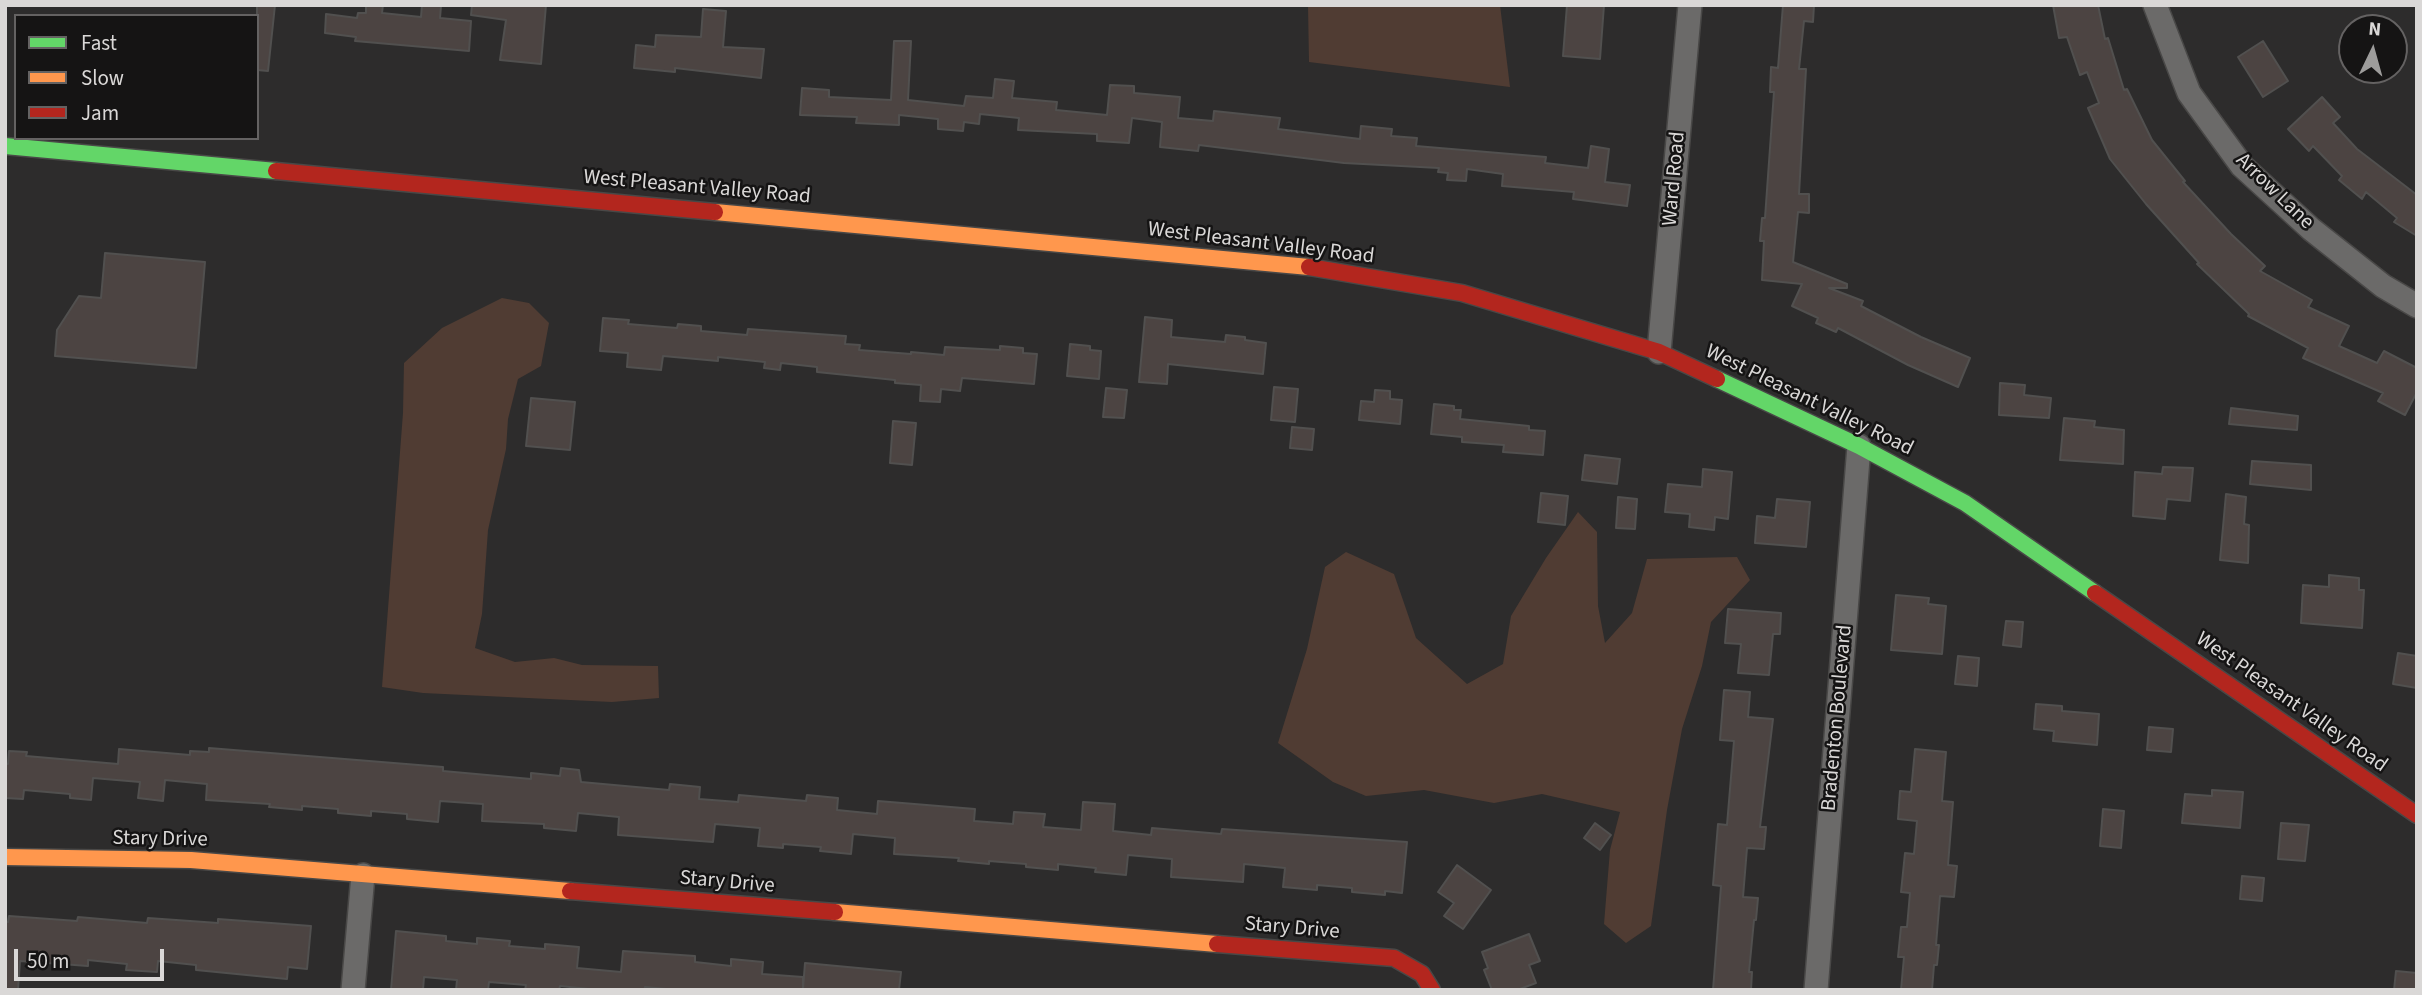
<!DOCTYPE html>
<style>
body{margin:0}
#map{position:relative;width:2422px;height:995px;overflow:hidden;background:#2d2c2c;font-family:"Source Sans 3",sans-serif}
canvas{display:block}
.frame{position:absolute;inset:0;border:7px solid #dad8d7;pointer-events:none}
.legend{position:absolute;left:14px;top:14px;width:245px;height:126px;box-sizing:border-box;background:#151414;border:2px solid #646262;margin:0;padding:9px 12px;list-style:none;font-size:21px;color:#dad8d7}
.legend li{display:flex;align-items:center;gap:14px;height:35px}
.legend b{width:35px;border:2px solid #646262}
.north{position:absolute;left:2338px;top:14px;width:70px;height:70px;box-sizing:border-box;background:#151414;border:2px solid #646262;border-radius:50%;rotate:5deg;font-size:19px;font-weight:700;line-height:28px;text-align:center;color:#dad8d7}
.north::after{content:'';display:block;margin:auto;width:24px;height:32px;background:#9d9c9b;clip-path:polygon(50% 0,100% 100%,50% 72%,0 100%)}
.scale{position:absolute;left:14px;top:949px;width:150px;height:32px;box-sizing:border-box;border:4px solid #dad8d7;border-top:0;padding-left:9px;font-size:21px;line-height:24px;white-space:nowrap;color:#dad8d7;-webkit-text-stroke:5px #151414;paint-order:stroke}
</style>
<div id="map">
<canvas width="2422" height="995"></canvas>
<div class="frame"></div>
<ul class="legend">
<li><b style="height:9px;background:#63d668"></b>Fast</li>
<li><b style="height:9px;background:#ff974d"></b>Slow</li>
<li><b style="height:9px;background:#b3261e"></b>Jam</li>
</ul>
<div class="north">N</div>
<div class="scale">50 m</div>
</div>
<script>
const c = document.querySelector('canvas').getContext('2d');
c.lineJoin = 'round';
function fill(path, color) {
  c.fillStyle = color;
  c.fill(path, 'evenodd');
}
function trace(path, color, width, dash) {
  c.strokeStyle = color;
  c.lineWidth = width;
  c.lineCap = dash ? 'butt' : 'round';
  c.setLineDash(dash || []);
  c.stroke(path);
}
function drawText(font, color, halo, rows, align = 'center') {
  c.font = font + ' "Source Sans 3",sans-serif';
  c.lineWidth = 5;
  c.setLineDash([]);
  c.textBaseline = 'middle';
  c.strokeStyle = halo;
  c.fillStyle = color;
  for (const [text, x, y, turn = 0] of rows) {
    c.save();
    c.translate(x, y);
    c.rotate((+turn || 0) * Math.PI / 180);
    c.textAlign = isNaN(turn) ? turn : align;
    if (halo) c.strokeText(text, 0, 0);
    c.fillText(text, 0, 0);
    c.restore();
  }
}
const green = new Path2D(`
 M1308 5H1500L1510 87 1309 62Z
 M502 298 529 303 549 323 541 366 518 379 508 419 506 449 488 530 482 614 475 648 515 662 554 658 582 665 658 666 659 698 612 702 423 693 382 687 403 413 404 363 442 328Z
 M1578 512 1597 532 1598 606 1605 643 1632 613 1647 559 1737 557 1750 580 1711 622 1702 666 1682 729 1667 810 1651 926 1626 943 1604 924 1610 850 1620 812 1542 794 1494 803 1424 790 1366 796 1333 782 1278 743 1307 649 1325 567 1346 552 1394 574 1416 638 1467 684 1503 664 1511 616 1546 558Z`);
const building = new Path2D(`
 M257 5H275L268 71 257 70Z
 M366 5H383L382 13 421 17 422 5 441 6 440 18 471 21 469 51 355 41 356 37 325 33 326 14 357 18 358 13H366Z
 M472 5H546L541 64 500 60 506 20 471 15Z
 M1567 5H1604L1600 59 1563 56Z
 M1783 5H1814L1813 22 1804 21 1799 69H1806L1799 194H1809V213L1798 212 1793 262 1847 284V288H1829L1863 301 1861 306 1921 337 1970 358 1958 387 1908 365 1838 328 1836 332 1816 323 1818 318 1792 306 1802 284 1762 280 1764 241H1760L1762 218H1765L1774 92H1770L1771 67 1778 68Z
 M2053 5H2098L2105 39 2108 38 2124 90 2127 89 2152 140 2185 181 2183 182 2231 234 2265 266 2260 271 2312 300 2308 307 2349 326 2339 346 2377 363 2384 351 2417 368V392L2405 415 2378 401 2383 393 2303 358 2308 348 2248 316 2249 314 2197 264 2199 263 2146 204 2110 159 2088 108 2099 103 2087 72 2080 75 2067 37 2059 38Z
 M703 9 726 11 723 47 764 49 761 78 675 68V72L634 68 636 45 655 47 656 35 701 37Z
 M894 41H911L908 100 964 106 966 96 993 98 995 79 1014 81 1012 98 1057 102 1056 110 1107 115 1110 85 1134 86V93L1180 97 1178 118 1213 121 1214 111 1280 118 1278 129 1360 139 1361 126 1392 129 1391 136 1417 138 1416 146 1546 157 1545 163 1588 168 1591 146 1609 149 1605 182 1630 185 1627 206 1573 199 1574 192 1502 186 1503 174 1467 169 1466 181 1447 180 1448 173 1438 172 1439 168 1344 163 1199 145 1198 151 1160 147 1162 122 1132 118 1129 143 1097 141V134L1018 130 1019 118 980 114 979 124 964 122 963 131 938 129V119L899 115V125L856 123 857 117 800 115 802 88 829 90V97L891 100Z
 M2263 41 2288 81 2263 97 2238 57Z
 M2322 97 2340 117 2333 123 2357 149 2417 195V236L2394 222 2397 218 2366 192 2362 199 2339 180 2342 176 2313 146 2309 151 2288 129Z
 M105 253 205 262 196 368 55 356 57 330 79 296 101 298Z
 M1145 317 1172 320 1171 337 1225 342 1226 335 1245 337V340L1266 343 1263 374 1168 364 1167 384 1139 382Z
 M603 318 629 320 628 324 677 328 678 324 701 326V331L747 335 748 329 846 336 845 344 860 345 859 350 911 354V352L944 355 945 347 1000 350V346L1023 348V353L1037 354 1034 384 962 378 960 391 941 389 940 402 920 401 921 385 895 383V380L817 372V367L781 363 780 370 764 368 765 362 718 357V361L663 356 661 370 627 367 628 353 600 351Z
 M1070 344 1090 346V350L1101 351 1099 379 1067 376Z
 M2000 383 2025 385 2024 395 2051 398 2049 418 1999 415Z
 M1274 387 1298 389 1295 422 1271 420Z
 M1106 388 1127 390 1124 418 1103 417Z
 M1375 390 1390 391V399L1402 400 1400 424 1359 420 1361 401 1374 402Z
 M531 398 575 402 570 450 526 446Z
 M1434 404 1454 406V410H1461L1460 419 1529 426V430L1545 431 1543 455 1503 452 1504 445 1462 442V437L1431 434Z
 M2231 408 2298 416 2297 430 2229 424Z
 M2064 418 2095 421 2094 427 2124 430 2123 464 2060 460Z
 M893 421 916 423 912 465 890 463Z
 M1292 427 1314 429 1312 450 1290 448Z
 M1585 455 1620 459 1617 484 1582 480Z
 M2252 461 2311 465V490L2250 484Z
 M2163 467 2193 468 2190 501 2167 499 2165 519 2133 516 2135 472 2162 474Z
 M1703 469 1732 472 1728 519 1715 517 1714 530 1689 527 1690 514 1665 512 1668 484 1702 487Z
 M1541 493 1568 496 1565 525 1538 522Z
 M2226 494 2246 497 2244 524 2249 525 2248 563 2220 560Z
 M1618 497 1637 499 1635 529 1616 528Z
 M1777 499 1810 502 1806 547 1755 543 1757 516 1775 518Z
 M2329 575 2359 578V590H2364L2362 628 2301 623 2303 585 2329 587Z
 M1896 595 1929 598 1928 604 1946 606 1942 654 1891 650Z
 M1728 609 1781 613 1780 634H1773L1769 675 1738 673 1741 644 1725 643Z
 M2006 621 2023 622 2021 647 2003 645Z
 M2398 653 2417 656V688L2393 684Z
 M1958 656 1979 658 1977 686 1955 684Z
 M1724 690 1750 692 1748 717 1773 719 1760 827H1766L1764 849 1747 848 1743 897 1758 898 1756 920H1754L1749 972H1752L1751 990H1713L1721 886 1713 885 1718 824 1727 825 1734 741 1720 740Z
 M2036 704 2062 706V711L2099 714 2097 745 2053 741 2054 731 2034 729Z
 M2149 727 2173 729 2171 752 2147 750Z
 M209 748 443 767V771L531 779V773L560 776 561 768 579 770 581 782 669 790 670 784 700 787 699 799 738 802 739 795 806 801 807 795 838 798 837 810 877 814 878 801 975 809 974 821 1013 824 1014 812 1045 814 1043 827 1081 830 1083 802 1115 804 1113 831 1151 835 1152 828 1221 834 1222 829 1407 842 1402 893 1385 891V895L1352 892V888L1317 885V890L1283 887 1285 868 1244 864 1243 882 1171 877 1172 859 1128 855 1126 875 1095 872 1096 868 1058 864V870L1026 867V864L989 861V864L958 861 959 858 894 854 895 838 853 834 851 854 820 851 821 847 783 844V848L758 846 760 828 715 824 713 842 618 835 619 817 578 813 576 831 544 828V824L482 821 483 804 440 801 438 822 407 819V814L371 811V816L338 813V809L302 806V810L269 807 270 804 206 800 207 784 165 780 163 801 138 798 140 782 93 778 91 800 70 798V794L24 790 23 799 5 798V764H8L9 751 27 752 26 756 118 764 119 749 190 755V751L209 752Z
 M1915 749 1946 752 1942 801 1953 802 1948 865 1957 866 1954 897 1940 896 1936 945H1939L1937 965H1934L1932 990H1901L1904 957H1898L1901 927H1907L1910 893 1901 892 1905 853 1914 854 1917 821 1898 819 1900 791 1911 792Z
 M2212 790 2243 792 2240 828 2182 823 2185 794 2212 796Z
 M2103 809 2124 811 2121 848 2100 846Z
 M1595 823 1611 835 1600 850 1584 838Z
 M2281 823 2309 825 2305 861 2278 859Z
 M1457 865 1491 890 1463 929 1444 916 1454 903 1438 892Z
 M2242 876 2264 878 2262 901 2240 899Z
 M9 916 77 921 78 917 147 923 148 918 218 923V919L311 926 307 969 288 967 287 979 196 970V965L158 961 157 972 126 970 127 964 88 960V966L20 961 18 990H5V922H8Z
 M396 931 446 936V941L477 944V938L510 941 509 946 545 949V944L579 947 577 968 621 972 623 951 695 956V962L731 966V959L763 962 762 974 803 977V989L805 963 901 972 899 990H677L645 987 644 990H599L560 986 559 990H525L526 985 489 982 488 990H456L457 980 424 977 423 990H391Z
 M1529 934 1540 961 1529 965 1536 983 1517 990H1492L1484 970 1488 968 1482 952Z
 M2396 971 2417 973V990H2394Z`);
const street = new Path2D(`
 M2155 5 2189 93 2242 166 2311 229 2383 286 2417 306
 M1659 352 1690 5
 M353 990 363 875
 M1816 990 1859 446`);
const fast = new Path2D(`
 M5 146 276 171
 M1717 379 1859 446 1965 503 2095 593`);
const slow = new Path2D(`
 M715 212 1309 267
 M5 857 191 860 570 891
 M835 912 1217 944`);
const jam = new Path2D(`
 M276 171 715 212
 M1309 267 1462 293 1659 352 1717 379
 M2095 593 2417 815
 M570 891 835 912
 M1217 944 1394 958 1422 974 1432 990`);
const streetNames = [
 ["Ward Road",1675,179,-85],
 ["West Pleasant Valley Road",697,188,5],
 ["Arrow Lane",2274,192,44],
 ["West Pleasant Valley Road",1261,244,7],
 ["West Pleasant Valley Road",1809,401,26],
 ["West Pleasant Valley Road",2291,703,35],
 ["Bradenton Boulevard",1838,718,-85],
 ["Stary Drive",160,840,1],
 ["Stary Drive",727,883,5],
 ["Stary Drive",1292,929,5]
];
fill(green, '#503c33');
fill(building, '#4c4442');
trace(building, '#51504f', 2);
trace(street, '#494847', 26);
trace(fast, '#494847', 19);
trace(slow, '#494847', 19);
trace(jam, '#494847', 19);
trace(street, '#6b6a69', 23);
trace(fast, '#63d668', 16);
trace(slow, '#ff974d', 16);
trace(jam, '#b3261e', 16);
drawText('21px', '#dad8d7', '#151414', streetNames);
</script>
